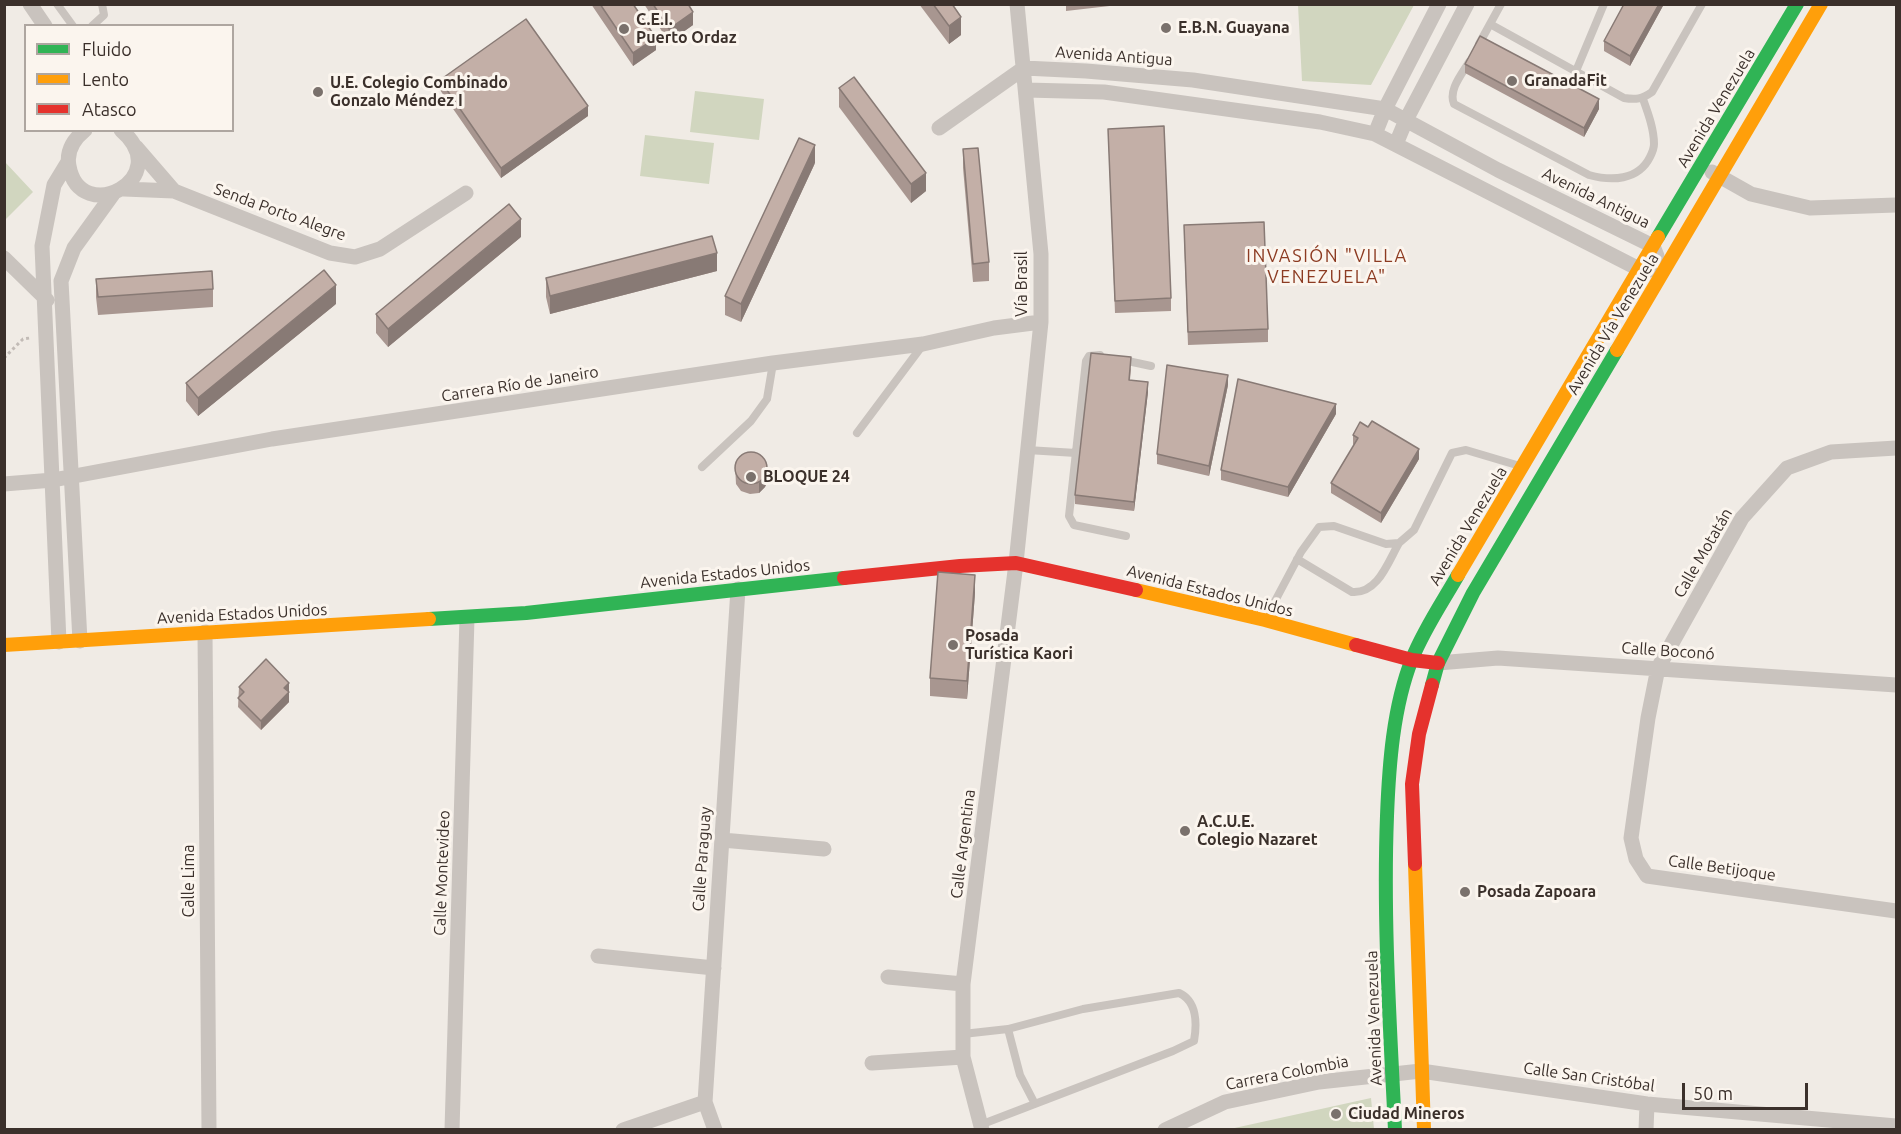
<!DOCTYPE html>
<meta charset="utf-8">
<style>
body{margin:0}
#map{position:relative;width:1901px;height:1134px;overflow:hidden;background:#f0ebe5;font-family:Ubuntu,sans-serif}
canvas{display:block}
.frame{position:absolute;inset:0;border:6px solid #3b302b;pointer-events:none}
.legend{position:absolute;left:24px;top:24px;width:210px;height:108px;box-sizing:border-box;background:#fbf5ee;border:2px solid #aea6a0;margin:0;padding:8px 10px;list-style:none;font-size:18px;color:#3b302b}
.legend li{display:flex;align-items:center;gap:12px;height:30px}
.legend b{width:30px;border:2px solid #aea6a0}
.scale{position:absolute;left:1682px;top:1083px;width:126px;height:27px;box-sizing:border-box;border:3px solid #3b302b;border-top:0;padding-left:8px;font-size:18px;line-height:21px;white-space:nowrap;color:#3b302b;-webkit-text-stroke:4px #fbf5ee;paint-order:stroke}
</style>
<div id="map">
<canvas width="1901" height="1134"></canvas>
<div class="frame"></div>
<ul class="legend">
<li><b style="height:8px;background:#30b455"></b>Fluido</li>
<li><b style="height:8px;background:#ff9f0a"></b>Lento</li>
<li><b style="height:8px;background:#e5322d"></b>Atasco</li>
</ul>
<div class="scale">50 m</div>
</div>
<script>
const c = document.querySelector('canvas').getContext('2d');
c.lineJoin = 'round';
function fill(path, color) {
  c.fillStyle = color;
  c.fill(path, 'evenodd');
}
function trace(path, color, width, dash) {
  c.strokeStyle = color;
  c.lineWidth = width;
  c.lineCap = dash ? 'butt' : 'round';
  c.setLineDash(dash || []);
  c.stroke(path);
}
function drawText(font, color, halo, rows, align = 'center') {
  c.font = font + ' Ubuntu,sans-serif';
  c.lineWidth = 6;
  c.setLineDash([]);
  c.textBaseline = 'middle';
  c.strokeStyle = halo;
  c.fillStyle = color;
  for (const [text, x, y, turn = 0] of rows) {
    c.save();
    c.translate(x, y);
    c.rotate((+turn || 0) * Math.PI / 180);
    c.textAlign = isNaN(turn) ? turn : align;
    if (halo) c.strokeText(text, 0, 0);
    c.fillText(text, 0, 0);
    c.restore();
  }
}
const green = new Path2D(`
 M1298 5V4L1414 5 1371 85 1302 81Z
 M695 91 764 99 759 140 690 132Z
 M645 135 714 143 709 184 640 176Z
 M5 162 33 192 5 220Z
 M1371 1098 1374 1129H1230Z`);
const path = new Path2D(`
 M4 358 23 339 30 338`);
const lane = new Path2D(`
 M57 4 73 26
 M1501 4 1490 24 1624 98C1636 100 1642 99 1652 92L1702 4
 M92 26 104 15 102 4
 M1479 44 1490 24
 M1469 62C1462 74 1448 90 1454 104L1589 175C1611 181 1638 181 1650 157 1652 153 1654 149 1654 144 1654 129 1648 113 1643 99
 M1576 71 1604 4
 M1100 355 1089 356 1086 361 1069 516 1074 525 1126 536
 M1123 360 1151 366
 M857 433 922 346
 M1027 450 1076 453
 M702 467 751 421 767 399 773 363
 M1297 559 1352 592C1378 594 1388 562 1399 543
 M1266 618 1301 552 1319 527 1334 526 1386 544 1399 543 1414 530 1452 453 1466 450 1520 466
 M1008 1029 1020 1075 1035 1104
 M963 1034 1008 1029 1083 1009 1179 993C1197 1001 1197 1024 1194 1041L1173 1051 980 1125`);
const street = new Path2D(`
 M30 4 45 26
 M1026 90 1104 92 1320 122 1375 134 1639 269 1650 270
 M939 128 1024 68 1086 71 1193 80 1385 109 1498 170 1653 246 1657 256
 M85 130C74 139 66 151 69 166 80 228 177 178 121 130
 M1375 134 1385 109 1439 4
 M1396 144 1406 120 1467 4
 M136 147 174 191
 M1712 172 1751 194 1810 208 1896 205
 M124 189 174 191 330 253 355 257 380 249 466 193
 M4 258 47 300
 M1896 448 1831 452 1787 468 1742 518 1658 668 1648 718 1631 838 1636 859 1647 876 1896 911
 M4 484 53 480 272 439 773 363 923 344 994 328 1041 322
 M205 632 209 1130
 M80 641 61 281 74 248 113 194
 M59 642 42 246 54 185 68 162
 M1438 663 1498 658 1896 685
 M722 840 824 849
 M598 956 714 968
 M888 977 963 984
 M872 1063 963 1057
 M452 1130 467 618
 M623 1130 705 1102
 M715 1130 705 1102 738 589
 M982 1130 963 1057V984L1016 563 1041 322V254L1017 4
 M1165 1130 1225 1102 1319 1082 1421 1071 1647 1104 1896 1126
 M1646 1130 1647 1104`);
const fast = new Path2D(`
 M1658 237 1797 4
 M429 619 526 613 844 578
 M1432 685 1438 663 1473 593 1617 350
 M1395 1130C1390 1026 1383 920 1387 816 1389 765 1393 707 1412 659 1424 629 1442 603 1458 575`);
const slow = new Path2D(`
 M1617 350 1821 4
 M1458 575 1658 237
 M1136 590 1265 620 1356 645
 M4 645 429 619
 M1415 864 1424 1130`);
const jam = new Path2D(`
 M844 578 960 566 1016 563 1136 590
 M1356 645 1412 660 1438 663
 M1415 864 1412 784 1419 734 1432 685`);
const wall = new Path2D(`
 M591 4H633L656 50 633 66Z
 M644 4H688L693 25 669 42Z
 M919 4H952L961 35 949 44Z
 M1066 4H1127L1066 11Z
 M1624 4H1664L1630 66 1604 51V41Z
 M1465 64 1599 109 1584 137 1465 73Z
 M440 80 588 116 501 178 440 90Z
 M839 88 926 191 911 203 839 107Z
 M1108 129 1171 298V311L1115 313Z
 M963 149 989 262V281L973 282 963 168Z
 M815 163 741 322 725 315V296Z
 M521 237 388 347 376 333V314Z
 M1184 237 1268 329V342L1188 345Z
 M717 271 550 314 546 297V278Z
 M96 279 213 289V307L98 315 96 297Z
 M336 304 198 416 186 401V383Z
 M1131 367 1130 380 1148 392 1134 511 1075 504V495Z
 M1228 385 1209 476 1157 464V454Z
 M1336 414 1288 497 1221 480V470Z
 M1353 435 1419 459 1381 523 1331 493V483L1354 445 1353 444Z
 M735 465 768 480 765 487 759 493 750 494 741 491 736 484Z
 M975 593 967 699 930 696V678Z
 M289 683V702L261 730 238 707 239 687Z`);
const shadedWall = new Path2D(`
 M1659 4H1664L1630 66V56Z
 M693 12V25L669 42V29Z
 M961 17V35L949 44V26Z
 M656 38V50L633 66V53Z
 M1599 99V109L1584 137V128Z
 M588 106V116L501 178V168Z
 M815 145V163L741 322V304Z
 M926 173V191L911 203V184Z
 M521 219V237L388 347V329Z
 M717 253V271L550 314V296Z
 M336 285V304L198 416V398Z
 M1228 375V385L1209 476V466Z
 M1148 382V392L1134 511V502Z
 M1336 404V414L1288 497V487Z
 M1419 449V459L1381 523V513Z
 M768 470V480L765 487 759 493V483Z
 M975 575V593L967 699V681Z
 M289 683V702L261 730V721L284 688Z`);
const building = new Path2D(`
 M600 4H633L656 38 633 53Z
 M653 4H688L693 12 669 29Z
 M933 4H952L961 17 949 26Z
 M1624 4H1659L1630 56 1604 41Z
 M526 19 588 106 501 168 440 80Z
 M1480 36 1599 99 1584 128 1465 64Z
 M854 77 926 173 911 184 839 88Z
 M1164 126 1171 298 1115 301 1108 129Z
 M799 138 815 145 741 304 725 296Z
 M978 148 989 262 973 264 963 149Z
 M509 204 521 219 388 329 376 314Z
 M1264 222 1268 329 1188 332 1184 225Z
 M712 236 717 253 550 296 546 278Z
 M324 270 336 285 198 398 186 383Z
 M212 271 213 289 98 297 96 279Z
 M1091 353 1131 357 1129 380 1148 382 1134 502 1075 495Z
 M1167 365 1228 375 1209 466 1157 454Z
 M1238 379 1336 404 1288 487 1221 470Z
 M1372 421 1419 449 1381 513 1331 483 1358 438 1353 435 1360 422 1368 427Z
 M735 468a16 16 0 1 1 32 0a16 16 0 1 1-32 0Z
 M938 572 975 575 967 681 930 678Z
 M266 659 289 683 284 688 289 692 261 721 238 698 244 692 239 687Z`);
const markers = [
 [1166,28,6,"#7a716c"],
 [624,29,6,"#7a716c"],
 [1512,81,6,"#7a716c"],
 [318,92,6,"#7a716c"],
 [751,477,6,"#7a716c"],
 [953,645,6,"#7a716c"],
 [1185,831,6,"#7a716c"],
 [1465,892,6,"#7a716c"],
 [1336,1114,6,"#7a716c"]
];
const poiNames = [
 ["C.E.I.",636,20],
 ["Puerto Ordaz",636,38],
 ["E.B.N. Guayana",1178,28],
 ["GranadaFit",1524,81],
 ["U.E. Colegio Combinado",330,83],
 ["Gonzalo Méndez I",330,101],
 ["BLOQUE 24",763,477],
 ["Posada",965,636],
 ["Turística Kaori",965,654],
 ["A.C.U.E.",1197,822],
 ["Colegio Nazaret",1197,840],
 ["Posada Zapoara",1477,892],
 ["Ciudad Mineros",1348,1114]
];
const streetNames = [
 ["Avenida Antigua",1114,56,4],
 ["Avenida Venezuela",1716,108,-59],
 ["Avenida Antigua",1596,198,26],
 ["Senda Porto Alegre",280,212,20],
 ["Vía Brasil",1022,284,-90],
 ["Avenida Vía Venezuela",1613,324,-59],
 ["Carrera Río de Janeiro",520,384,-9],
 ["Avenida Venezuela",1468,526,-59],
 ["Calle Motatán",1703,553,-60],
 ["Avenida Estados Unidos",725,574,-6],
 ["Avenida Estados Unidos",1210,591,14],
 ["Avenida Estados Unidos",242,614,-3],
 ["Calle Boconó",1668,651,4],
 ["Calle Argentina",963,844,-83],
 ["Calle Paraguay",702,859,-86],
 ["Calle Betijoque",1722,868,8],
 ["Calle Montevideo",442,873,-88],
 ["Calle Lima",189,881,-90],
 ["Avenida Venezuela",1374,1018,-92],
 ["Carrera Colombia",1287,1073,-11],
 ["Calle San Cristóbal",1589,1077,8]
];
const neighbourhoodNames = [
 ["INVASIÓN \"VILLA",1327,256],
 ["VENEZUELA\"",1327,277]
];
fill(green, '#d1d6bf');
trace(path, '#c2bbb6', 3, [3, 3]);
trace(lane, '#c9c3be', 8);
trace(street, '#c9c3be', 15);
trace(fast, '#30b455', 14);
trace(slow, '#ff9f0a', 14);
trace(jam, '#e5322d', 14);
fill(wall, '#a89690');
fill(shadedWall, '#887a75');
fill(building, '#c3afa7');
trace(building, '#887a75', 1.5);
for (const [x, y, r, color] of markers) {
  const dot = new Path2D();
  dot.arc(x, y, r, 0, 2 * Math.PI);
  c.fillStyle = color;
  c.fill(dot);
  trace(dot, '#fbf5ee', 2);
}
drawText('bold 16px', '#3b302b', '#fbf5ee', poiNames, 'left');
drawText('16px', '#3b302b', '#fbf5ee', streetNames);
c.letterSpacing = '1.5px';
drawText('18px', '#8c3b22', '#fbf5ee', neighbourhoodNames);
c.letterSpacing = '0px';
</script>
